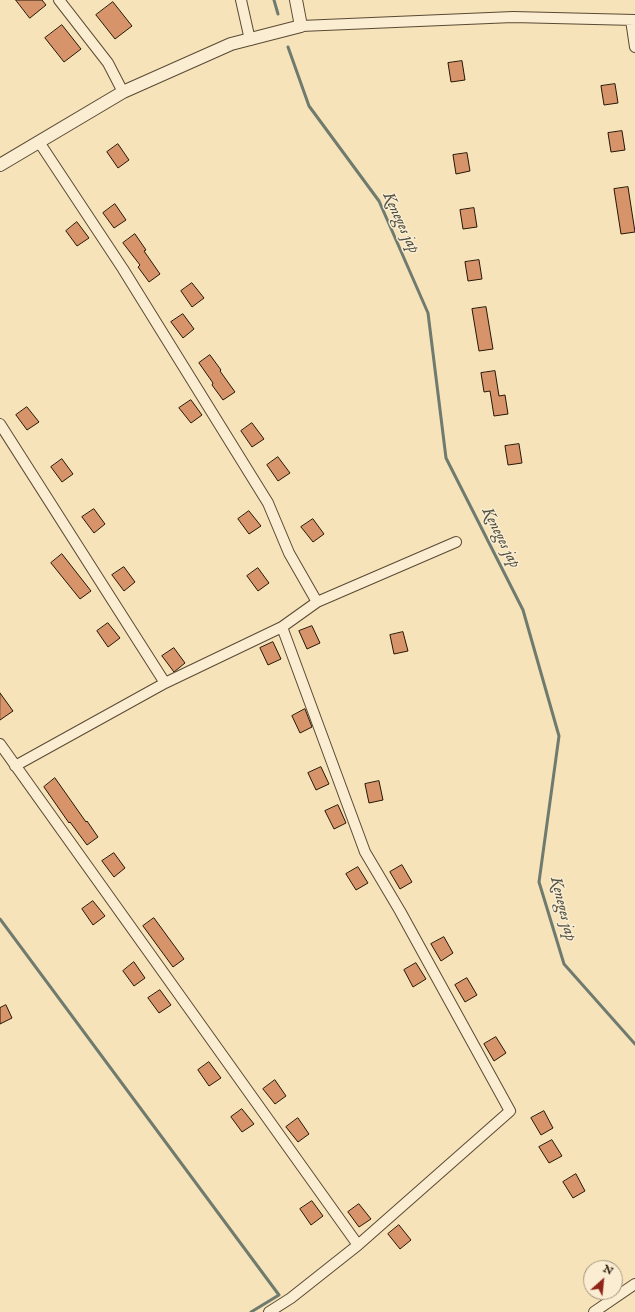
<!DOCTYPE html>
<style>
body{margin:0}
#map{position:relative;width:635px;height:1312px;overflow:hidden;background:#f7e3b9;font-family:"IM FELL English",serif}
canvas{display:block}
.north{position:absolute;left:583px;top:1260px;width:40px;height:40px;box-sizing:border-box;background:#faedd2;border:1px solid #a59780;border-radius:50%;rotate:27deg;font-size:11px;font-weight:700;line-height:16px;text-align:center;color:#251706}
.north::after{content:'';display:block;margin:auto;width:14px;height:18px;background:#8f2418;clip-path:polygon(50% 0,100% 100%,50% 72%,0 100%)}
</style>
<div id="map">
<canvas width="635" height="1312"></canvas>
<div class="north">N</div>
</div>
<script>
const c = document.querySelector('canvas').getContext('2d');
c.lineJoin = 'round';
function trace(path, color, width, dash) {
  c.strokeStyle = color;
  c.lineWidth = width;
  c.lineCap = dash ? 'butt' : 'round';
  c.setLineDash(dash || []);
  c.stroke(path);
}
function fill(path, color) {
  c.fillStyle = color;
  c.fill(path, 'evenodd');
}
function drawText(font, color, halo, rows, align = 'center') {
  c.font = font + ' "IM FELL English",serif';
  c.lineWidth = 3;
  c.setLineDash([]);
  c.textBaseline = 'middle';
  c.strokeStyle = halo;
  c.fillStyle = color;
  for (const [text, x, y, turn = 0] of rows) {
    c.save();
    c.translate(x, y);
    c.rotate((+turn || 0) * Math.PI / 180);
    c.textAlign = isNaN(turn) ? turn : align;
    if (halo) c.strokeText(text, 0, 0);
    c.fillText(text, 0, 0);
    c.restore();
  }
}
const stream = new Path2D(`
 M274 0 278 14
 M288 47 309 106 379 201 428 313 446 458 523 610 559 736 539 882 564 964 635 1044
 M0 919 279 1295 251 1312`);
const building = new Path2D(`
 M16 0H42L46 5 30 18Z
 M113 2 132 26 115 39 96 15Z
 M62 25 81 49 64 62 45 38Z
 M462 61 465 80 451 82 448 63Z
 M615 84 618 103 604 105 601 86Z
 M622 131 625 150 611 152 608 133Z
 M118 144 129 160 118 168 107 152Z
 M467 153 470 171 456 174 453 155Z
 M628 187 635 232 621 234 614 189Z
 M115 204 126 220 114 228 103 213Z
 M474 208 477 227 463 229 460 210Z
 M77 222 89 238 77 246 66 231Z
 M135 234 146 250 144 251 160 274 149 282 138 267 140 265 123 243Z
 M479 260 482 279 468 281 465 262Z
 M192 283 204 298 192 307 181 291Z
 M486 307 493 349 479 351 472 309Z
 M183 314 194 329 183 338 171 322Z
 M210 355 221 370 220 371 235 392 223 400 212 385 213 383 199 363Z
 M495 371 499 396 505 395 508 414 494 416 490 391 484 392 481 373Z
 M191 400 202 415 191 423 179 408Z
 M27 407 39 422 27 430 16 415Z
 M252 423 264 439 252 447 241 431Z
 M519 444 522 463 508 465 505 446Z
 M278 457 290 473 278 481 267 465Z
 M62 459 73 474 62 482 51 467Z
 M94 509 105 524 94 533 82 517Z
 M249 511 261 526 249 534 238 519Z
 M313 519 324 534 313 542 301 527Z
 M62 554 91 591 80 599 51 563Z
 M124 567 135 582 124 591 112 575Z
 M258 568 269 583 258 591 247 576Z
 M108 623 120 638 108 647 97 631Z
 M312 626 320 643 307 649 299 631Z
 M403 632 408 651 394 654 390 635Z
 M273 642 281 659 268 665 260 648Z
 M174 648 185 663 174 672 162 656Z
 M0 693 13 711 0 720Z
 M305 709 312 727 300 733 292 716Z
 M321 767 329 784 316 790 308 773Z
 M55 778 86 822 87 821 98 837 87 845 70 822 69 823 44 787Z
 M379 781 383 800 369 803 365 784Z
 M338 805 346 823 334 829 325 811Z
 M114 853 125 868 114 877 102 861Z
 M402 865 412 882 400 889 390 872Z
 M358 867 368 883 356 890 346 874Z
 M93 901 105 916 93 925 82 909Z
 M154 918 184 959 173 967 143 926Z
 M444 937 453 953 441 961 431 944Z
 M134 962 145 978 134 986 123 971Z
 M416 963 426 979 413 987 404 970Z
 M467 978 477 995 465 1002 455 985Z
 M160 990 171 1005 159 1013 148 998Z
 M6 1005 12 1018 0 1024V1008Z
 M496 1037 506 1053 494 1061 484 1044Z
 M209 1062 221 1078 209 1086 198 1070Z
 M275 1080 286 1096 275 1104 263 1089Z
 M242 1109 254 1124 242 1132 231 1117Z
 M544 1111 553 1128 541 1135 531 1118Z
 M298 1118 309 1134 298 1142 286 1127Z
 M552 1140 562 1156 549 1163 539 1147Z
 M576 1174 585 1191 573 1198 563 1182Z
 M312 1201 323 1216 311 1225 300 1209Z
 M359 1204 371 1219 359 1227 348 1212Z
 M399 1225 411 1240 400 1249 388 1234Z`);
const minor = new Path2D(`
 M59 0 108 63 123 92
 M241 0 250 40
 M631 20 635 47
 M301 26 513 17 635 20
 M39 142 123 269 268 503 289 553 317 602 456 542
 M0 424 165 683
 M0 744 358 1245
 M15 766 165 683 282 627 317 602
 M269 1312 291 1298 358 1245 510 1111 400 911 365 852 282 627
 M594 1312 635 1284`);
const tertiary = new Path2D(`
 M0 165 123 92 231 44 301 26 296 0`);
const waterNames = [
 ["Keneges jap",400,223,65],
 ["Keneges jap",500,538,63],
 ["Keneges jap",562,909,76]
];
trace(stream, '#6e7b6e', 3);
fill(building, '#d7946a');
trace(building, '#251706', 1);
trace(minor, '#5a4a33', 12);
trace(tertiary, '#5a4a33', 14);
trace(minor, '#faedd2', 10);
trace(tertiary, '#faedd2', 12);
drawText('italic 16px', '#4f5143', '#faedd2', waterNames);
</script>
